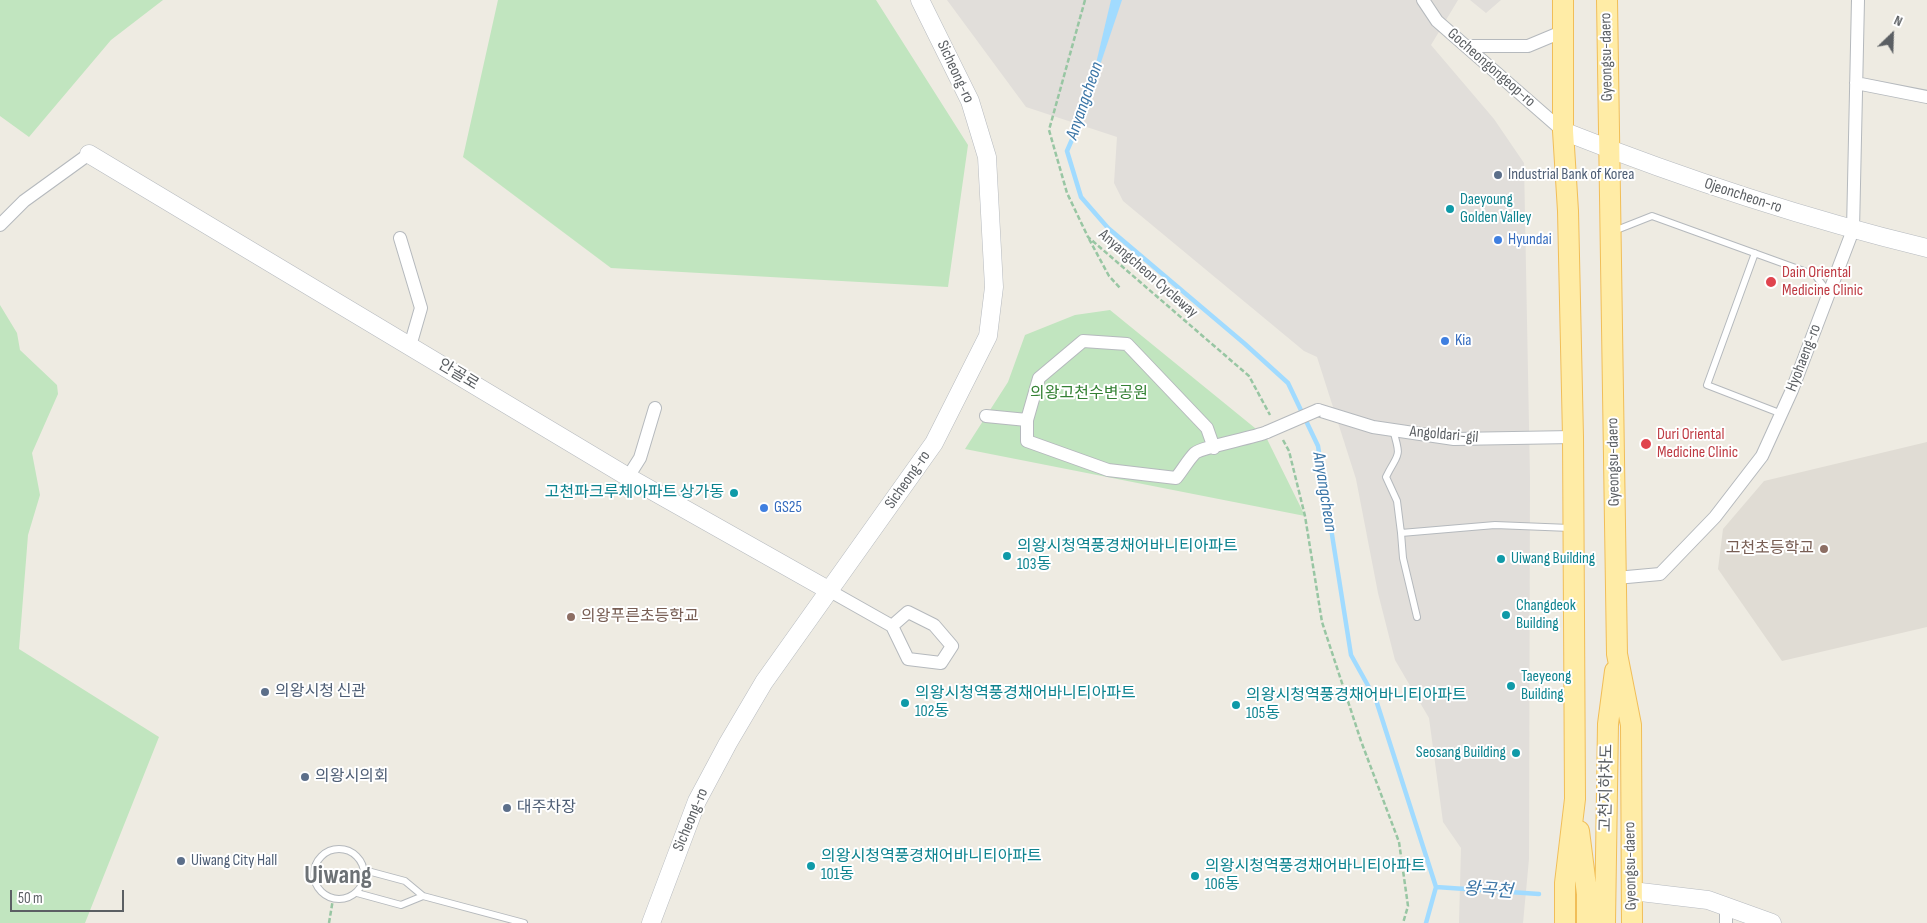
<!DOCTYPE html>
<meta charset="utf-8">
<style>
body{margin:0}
#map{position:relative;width:1927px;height:923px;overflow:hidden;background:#eeebe2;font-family:"Sofia Sans Condensed",sans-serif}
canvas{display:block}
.north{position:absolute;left:1867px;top:10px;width:50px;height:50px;-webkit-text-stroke:4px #fff;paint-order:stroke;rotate:24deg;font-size:14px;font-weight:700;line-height:20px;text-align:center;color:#5b5f63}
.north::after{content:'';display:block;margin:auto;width:18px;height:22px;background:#5b5f63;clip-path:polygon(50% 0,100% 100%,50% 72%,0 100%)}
.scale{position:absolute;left:10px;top:890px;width:114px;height:22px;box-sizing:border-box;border:2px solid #5b5f63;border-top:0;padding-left:6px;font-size:15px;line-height:18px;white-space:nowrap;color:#5b5f63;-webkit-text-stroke:4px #fff;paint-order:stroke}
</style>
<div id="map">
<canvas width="1927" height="923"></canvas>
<div class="north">N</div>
<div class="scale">50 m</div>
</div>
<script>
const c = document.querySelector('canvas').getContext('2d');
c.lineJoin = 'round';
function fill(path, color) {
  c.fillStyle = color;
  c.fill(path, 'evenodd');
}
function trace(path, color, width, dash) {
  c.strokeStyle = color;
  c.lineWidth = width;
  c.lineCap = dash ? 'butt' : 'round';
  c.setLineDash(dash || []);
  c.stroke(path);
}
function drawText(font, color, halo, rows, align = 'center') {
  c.font = font + ' "Sofia Sans Condensed","Noto Sans KR",sans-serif';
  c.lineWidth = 4;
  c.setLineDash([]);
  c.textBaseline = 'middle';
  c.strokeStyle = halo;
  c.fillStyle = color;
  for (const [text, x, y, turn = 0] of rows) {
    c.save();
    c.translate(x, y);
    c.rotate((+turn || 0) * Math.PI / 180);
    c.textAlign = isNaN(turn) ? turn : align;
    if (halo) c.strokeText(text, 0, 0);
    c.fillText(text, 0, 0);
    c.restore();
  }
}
const industrial = new Path2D(`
 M947 0H1458L1431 45 1494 119 1524 163 1530 478 1529 859 1523 923H1459L1461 848 1443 822 1429 718 1395 660 1378 593 1356 479 1317 357 1304 351 1123 201 1114 183 1117 137 1026 107Z
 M1470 0H1501L1486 13Z`);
const education = new Path2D(`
 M1927 442V627L1782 661 1718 569 1723 529 1764 481Z`);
const green = new Path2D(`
 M0 0H163L111 40 29 137 0 116Z
 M498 0H876L968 145 948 287 611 268 463 157Z
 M0 305 17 333 20 350 57 385 58 394 32 453 40 495 28 535 19 649 159 737 85 923H0Z
 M1110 310 1266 437 1305 516 965 449 1008 382 1025 335 1075 315Z`);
const water = new Path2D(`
 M1111 0H1122L1085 110Z`);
const stream = new Path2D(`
 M1087 105 1067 151 1081 197 1108 228 1245 344 1288 383 1318 446 1351 655 1376 700 1436 887 1426 923
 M1436 887 1539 894`);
const path = new Path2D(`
 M1085 0 1049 130 1067 193 1088 237 1249 376 1270 415
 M1089 239 1109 276 1120 288
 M1283 440 1289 451 1305 516 1322 622 1361 741 1399 842 1408 906 1403 923
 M329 923 333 899`);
const lane = new Path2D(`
 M1614 231 1652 216 1815 275 1829 293
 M1755 253 1707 385 1782 414
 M1393 430C1402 460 1398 452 1386 477L1397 501 1401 533
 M1417 617 1403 558 1401 533 1495 525 1570 528
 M314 874a25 25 0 1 1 50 0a25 25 0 1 1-50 0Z
 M364 870 405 881 423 896 524 923
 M357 893 401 905 423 896`);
const street = new Path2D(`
 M1423 0 1437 21 1563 131
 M1467 46H1528L1564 31
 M1856 83 1927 97
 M0 225 24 201 89 154
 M400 238 421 308 410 346
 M1318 410 1373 427 1454 439 1573 437
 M986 416 1027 420
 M1214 448 1207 428 1127 344 1083 341 1039 378 1027 420V441L1108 470 1176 478C1182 471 1188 460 1195 453 1202 447 1253 438 1267 432
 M628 477 640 458 655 408
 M1616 578 1660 574 1715 517 1762 456 1792 390 1853 230 1858 0
 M830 591 892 626 908 659 941 663 952 646 934 625 908 612 892 626
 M1726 907V923`);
const secondary = new Path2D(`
 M1563 131C1682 178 1802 218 1927 248
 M89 154 628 477 830 591
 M1632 891 1708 900 1772 923
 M651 923 697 801 728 743 764 682 934 443 988 336 994 287 987 157 970 101 920 0`);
const primary = new Path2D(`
 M1563 0V131L1568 211 1573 437 1575 799 1565 883V923
 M1607 0 1617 654 1631 725 1632 923
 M1579 831 1587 894V923
 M1605 923 1608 724 1615 671`);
const streetBridge = new Path2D(`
 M1267 432 1318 410`);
const markers = [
 [1498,175,5,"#5c6f8a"],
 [1450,209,5,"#0f9aa8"],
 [1498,240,5,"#3f7fe0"],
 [1771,282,6,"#e0444e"],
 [1445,341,5,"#3f7fe0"],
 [1646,444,6,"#e0444e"],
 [734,493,5,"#0f9aa8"],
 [764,508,5,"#3f7fe0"],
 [1824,549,5,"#8d6e63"],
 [1007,556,5,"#0f9aa8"],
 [1501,559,5,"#0f9aa8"],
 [1506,615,5,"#0f9aa8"],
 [571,617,5,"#8d6e63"],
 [1511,686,5,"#0f9aa8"],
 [265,692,5,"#5c6f8a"],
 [905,703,5,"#0f9aa8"],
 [1236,705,5,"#0f9aa8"],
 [1516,753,5,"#0f9aa8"],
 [305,777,5,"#5c6f8a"],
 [507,808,5,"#5c6f8a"],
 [181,861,5,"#5c6f8a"],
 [811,866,5,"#0f9aa8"],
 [1195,876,5,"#0f9aa8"]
];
const streetNames = [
 ["Gyeongsu-daero",1607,57,-91],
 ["Gocheongongeop-ro",1491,68,41],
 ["Sicheong-ro",955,72,65],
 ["Ojeoncheon-ro",1743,196,18],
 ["Anyangcheon Cycleway",1148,274,41],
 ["Hyohaeng-ro",1804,358,-69],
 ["안골로",458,375,31],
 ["Angoldari-gil",1444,435,5],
 ["Gyeongsu-daero",1614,462,-91],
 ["Sicheong-ro",908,480,-55],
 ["고천지하차도",1607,788,-89],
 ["Sicheong-ro",691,820,-67],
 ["Gyeongsu-daero",1631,866,-91]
];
const serviceNames = [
 ["Industrial Bank of Korea",1508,175],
 ["의왕시청 신관",275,692],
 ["의왕시의회",315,777],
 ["대주차장",517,808],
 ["Uiwang City Hall",191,861]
];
const cultureNames = [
 ["Daeyoung",1460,200],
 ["Golden Valley",1460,218],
 ["고천파크루체아파트 상가동",724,493,"right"],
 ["의왕시청역풍경채어바니티아파트",1017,547],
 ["103동",1017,565],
 ["Uiwang Building",1511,559],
 ["Changdeok",1516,606],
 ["Building",1516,624],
 ["Taeyeong",1521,677],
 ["Building",1521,695],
 ["의왕시청역풍경채어바니티아파트",915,694],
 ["102동",915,712],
 ["의왕시청역풍경채어바니티아파트",1246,696],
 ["105동",1246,714],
 ["Seosang Building",1506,753,"right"],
 ["의왕시청역풍경채어바니티아파트",821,857],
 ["101동",821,875],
 ["의왕시청역풍경채어바니티아파트",1205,867],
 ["106동",1205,885]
];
const shopNames = [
 ["Hyundai",1508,240],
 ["Kia",1455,341],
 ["GS25",774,508]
];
const healthNames = [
 ["Dain Oriental",1782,273],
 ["Medicine Clinic",1782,291],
 ["Duri Oriental",1657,435],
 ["Medicine Clinic",1657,453]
];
const parkNames = [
 ["의왕고천수변공원",1089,394]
];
const educationNames = [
 ["고천초등학교",1814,549],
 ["의왕푸른초등학교",581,617,"left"]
];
const waterNames = [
 ["Anyangcheon",1085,101,-71],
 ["Anyangcheon",1324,492,81],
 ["왕곡천",1488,891,4]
];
const townNames = [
 ["Uiwang",338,876]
];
fill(industrial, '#e1deda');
fill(education, '#e0dcd4');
fill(green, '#c1e5bf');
fill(water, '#a1dbff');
trace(stream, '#a1dbff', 4.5);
trace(lane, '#b5b9bd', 8);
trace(street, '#b5b9bd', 14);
trace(secondary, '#b6babf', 19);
trace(primary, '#f1be58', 22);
trace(path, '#98c6a3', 2.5, [5, 2.5]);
trace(lane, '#fff', 6);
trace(street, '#fff', 12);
trace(secondary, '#fff', 18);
trace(primary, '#ffeca6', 20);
trace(streetBridge, '#b5b9bd', 14, []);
trace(streetBridge, '#fff', 12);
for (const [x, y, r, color] of markers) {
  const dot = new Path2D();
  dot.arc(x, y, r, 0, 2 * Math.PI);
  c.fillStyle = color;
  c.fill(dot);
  trace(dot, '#fff', 2);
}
drawText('16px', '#5b5f63', '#fff', streetNames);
drawText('16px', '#4e5e75', '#fff', serviceNames, 'left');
drawText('16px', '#0d838f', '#fff', cultureNames, 'left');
drawText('16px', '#366cbe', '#fff', shopNames, 'left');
drawText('16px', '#be3a42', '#fff', healthNames, 'left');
drawText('16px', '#348134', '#fff', parkNames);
drawText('16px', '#785e54', '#fff', educationNames, 'right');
drawText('italic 18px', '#3c76a7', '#fff', waterNames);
drawText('bold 26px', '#6c7175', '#fff', townNames);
</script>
